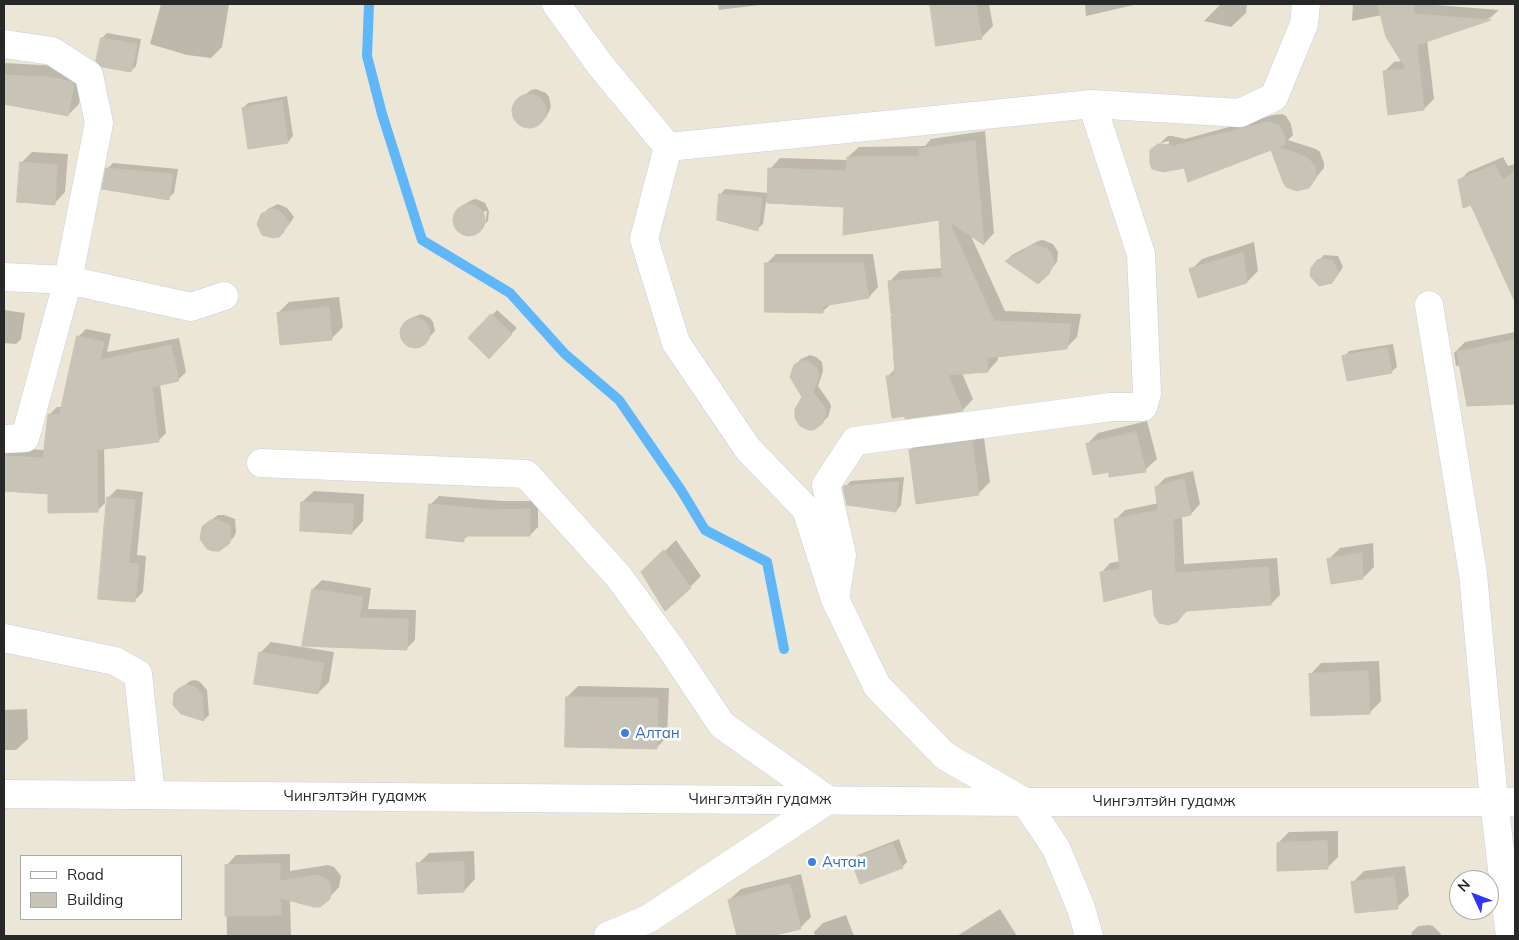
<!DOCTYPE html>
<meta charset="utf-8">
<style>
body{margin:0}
#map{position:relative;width:1519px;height:940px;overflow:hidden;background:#ece6d7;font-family:Mulish,sans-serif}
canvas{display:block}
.frame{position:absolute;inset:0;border:5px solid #282828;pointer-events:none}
.legend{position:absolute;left:20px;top:855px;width:162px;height:65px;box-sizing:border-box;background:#fff;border:1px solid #a9a9a9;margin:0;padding:6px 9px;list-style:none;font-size:15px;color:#282828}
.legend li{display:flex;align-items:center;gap:10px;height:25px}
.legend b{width:25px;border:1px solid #a9a9a9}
.north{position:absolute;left:1449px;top:870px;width:50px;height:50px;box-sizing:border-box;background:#fff;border:1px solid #a9a9a9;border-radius:50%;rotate:313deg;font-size:14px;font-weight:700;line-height:20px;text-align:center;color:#282828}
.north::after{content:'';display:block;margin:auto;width:18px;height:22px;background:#3136ff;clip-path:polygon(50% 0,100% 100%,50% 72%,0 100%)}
</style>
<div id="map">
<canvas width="1519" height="940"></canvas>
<div class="frame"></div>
<ul class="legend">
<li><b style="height:6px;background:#fff"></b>Road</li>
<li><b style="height:14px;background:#c7c3b7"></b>Building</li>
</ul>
<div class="north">N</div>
</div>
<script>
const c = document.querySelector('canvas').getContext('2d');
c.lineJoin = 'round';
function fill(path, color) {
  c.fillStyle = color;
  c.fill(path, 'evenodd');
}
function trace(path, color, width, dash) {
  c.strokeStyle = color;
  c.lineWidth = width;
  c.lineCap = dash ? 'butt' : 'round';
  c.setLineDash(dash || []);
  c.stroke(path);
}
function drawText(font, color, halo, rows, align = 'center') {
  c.font = font + ' Mulish,sans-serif';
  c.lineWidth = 5;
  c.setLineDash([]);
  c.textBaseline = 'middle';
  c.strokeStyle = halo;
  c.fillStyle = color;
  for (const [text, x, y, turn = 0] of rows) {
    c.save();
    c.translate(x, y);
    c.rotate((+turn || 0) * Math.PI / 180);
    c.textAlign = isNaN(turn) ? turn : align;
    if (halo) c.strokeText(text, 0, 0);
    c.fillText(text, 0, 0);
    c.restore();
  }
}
const shadow = new Path2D(`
 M161 4H229L222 47 211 58 187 55 150 44Z
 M718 4H767L719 10Z
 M931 4H989L993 26 981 38 937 45Z
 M1085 4H1138L1086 16Z
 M1221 4H1247L1246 13 1231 27 1204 21Z
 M1353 4H1423L1499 10 1490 18 1427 40 1434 99 1424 109 1384 72 1394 62 1402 61 1382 15 1352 21Z
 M107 33 141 39 136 66 131 71 102 38Z
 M4 63 59 66 85 73 79 104 68 115 14 104H4Z
 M536 89 546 93 549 97 551 107 546 117 540 123 536 125 525 126 517 121 513 112 516 102 531 90Z
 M287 96 293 136 288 142 243 108 248 103Z
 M1282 114 1286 116 1291 124 1293 135 1288 140 1316 149 1320 152 1324 163V168L1308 187 1272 148 1185 166 1158 146 1169 144V141L1160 143 1168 136H1172L1185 139 1273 115Z
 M985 131 994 233 984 244 970 234 1005 311 1081 314 1077 337 1066 348 998 356V360L988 371 962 373 973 399 963 410 906 417 887 377 896 368 892 317 896 313 890 281 900 271 943 268 940 218 846 206 766 202 763 224 757 229 720 195 725 189 768 193 770 169 780 158 848 160V157L859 147 925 146 931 139Z
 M32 152 68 154 65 192 54 204 21 163Z
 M1503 157 1508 166 1515 164V257L1499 264 1459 181 1468 172Z
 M113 163 178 169 174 193 168 198 107 169Z
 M476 199 485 203 489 211 488 221 485 224 487 211H484L482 227 474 233 470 234 461 232 455 224V215L463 205 472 200Z
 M278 204 287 208 294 217 288 226 278 236 262 215 268 209Z
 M1043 240 1053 244 1058 252 1057 262 1048 273 1007 260 1012 255 1038 241Z
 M1254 242 1258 271 1247 282 1191 270 1202 259Z
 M776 254H873L878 287 869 297 831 304 822 312 766 264Z
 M1324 255 1338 256 1343 267 1337 276 1332 282 1318 261Z
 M339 297 343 327 331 339 278 313 289 302Z
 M4 310 25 313 21 339 16 344 4 343Z
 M497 310 517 328 489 357 469 338Z
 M421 314 430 318 433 322 435 331 424 343 415 347 405 342 401 333 406 324 411 318Z
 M86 329 111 334 107 352 179 338 186 372 178 380 160 384 166 433 158 441 104 448 105 503 97 511 49 493 4 489V448L45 450 49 415 57 407H62L78 337Z
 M1515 332V402L1468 405 1461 365 1456 366 1454 353 1465 342Z
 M1393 344 1397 367 1391 372 1344 357 1349 351Z
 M810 355 816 357 822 362 823 371 818 386 830 403 831 407 828 417 818 426 803 397 795 365 801 359Z
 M1147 421 1157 459 1145 470H1110L1087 444 1098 433Z
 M983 431 990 482 978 494 910 450 922 439Z
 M1193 471 1200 504 1191 514 1182 516 1184 564 1277 558 1280 595 1271 604 1188 610 1177 621 1153 588 1101 573 1110 563 1121 561 1116 519 1125 510 1159 503 1156 487 1165 478Z
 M904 477 901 505 896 511 845 487 851 481Z
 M117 489 143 492 137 555 146 556 143 592 135 600 108 498Z
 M314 491 364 494 363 521 352 533 302 502Z
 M439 496 502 501H538V527L530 535H469L463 540 430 505Z
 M218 515H224L235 519 236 532 234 537 228 543 209 522Z
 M676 540 701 576 690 587 643 573Z
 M1373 543 1374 567 1363 578 1329 559 1340 548Z
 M322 580 371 588 368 609 416 610 415 640 406 649 313 589Z
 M271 642 334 652 329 682 318 693 260 653Z
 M1379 661 1381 701 1370 712 1310 675 1321 663Z
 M195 680 200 682 207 690 209 715 204 720 181 713V688L190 681Z
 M578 686 669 688 667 737 656 748 567 697Z
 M27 709 28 739 16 750H4V710Z
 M1338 831V857L1327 868 1278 843 1289 832Z
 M899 839 907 862 902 867 852 860 858 855Z
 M474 851 475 879 464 891 418 864 429 853Z
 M290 854V871L328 865 334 867 341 876 339 887 329 898 290 899 291 936H227L226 866 236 855Z
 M1405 866 1409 896 1397 907 1353 882 1364 871Z
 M801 874 811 917 800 928 766 936H738L729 900 741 889Z
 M1000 909 1017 936H957Z
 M846 915 854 936H815L814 932 823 923Z
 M1429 925 1433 926 1441 934 1440 936H1411L1412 932 1418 926Z`);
const stream = new Path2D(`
 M369 4 367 56 382 114 422 240 510 293 565 354 619 400 681 490 705 530 767 562 784 649`);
const building = new Path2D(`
 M930 4H976L982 39 936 46Z
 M1378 4H1413L1414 14 1491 20 1417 45 1424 110 1388 115 1383 71 1406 69 1386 37Z
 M101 38 137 44 131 72 102 67 96 61Z
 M4 75 47 77 69 81 74 84 68 116 4 104Z
 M512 111a17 17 0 1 1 34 0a17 17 0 1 1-34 0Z
 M282 101 288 143 248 149 242 108Z
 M1268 122 1278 125 1284 133 1285 145 1278 147 1307 157 1315 166 1316 178 1309 188 1297 191 1286 187 1283 182 1271 150 1188 182 1184 168 1163 172 1152 169 1150 163V150L1158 144H1163L1178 147 1177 145Z
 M975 141 984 245 949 221 994 321 1071 324 1067 349 987 358 988 372 948 375 963 411 905 419V416L892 418 886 376 895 375 891 316 895 314H891L888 281 942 277 939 220 843 235 844 207 767 203 768 168 846 171 847 157 920 156 919 149Z
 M20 162 57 165 55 205 17 202Z
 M1495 165 1503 180 1515 170V302L1471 205 1463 208 1458 180Z
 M106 168 173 174 169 200 102 189Z
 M719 194 762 198 758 231 717 220Z
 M453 220a16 16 0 1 1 32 0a16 16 0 1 1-32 0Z
 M272 209 277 210 282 213 289 223 283 233 279 237 273 238 262 235 257 224 261 214Z
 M1037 245 1047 249 1051 253 1054 263 1049 274 1038 284 1005 261 1031 246Z
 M1243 253 1247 283 1198 298 1189 269Z
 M1324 259 1333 261 1338 273 1332 283 1319 286 1310 276 1311 268 1317 260Z
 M765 263H863L869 298 823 306V313L765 312Z
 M329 307 332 340 280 345 277 313Z
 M491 314 512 334 489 359 468 338Z
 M400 333a15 15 0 1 1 30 0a15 15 0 1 1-30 0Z
 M77 336 104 342 100 360 171 345 179 381 152 387 159 442 97 450 98 512 48 513V494L4 491V456L43 458 48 414 59 415Z
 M1515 340V404L1467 406 1457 352Z
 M1387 348 1392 373 1347 381 1342 356Z
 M804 360 810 362 817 368 819 377 813 392 825 408 826 413 823 423 814 430H808L800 426 795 418V409L802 397 790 377 794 365Z
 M1136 432 1146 472 1109 477V472L1093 475 1086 444Z
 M972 441 979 495 916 504 909 450Z
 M1184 479 1191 515 1173 519 1175 573 1268 567 1271 605 1186 611 1177 622 1168 625 1159 623 1154 615 1152 589 1104 602 1100 572 1120 569 1114 519 1158 510 1155 487Z
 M899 482 896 512 847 505 843 488 844 486Z
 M107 497 135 500 129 563 139 564 135 602 98 599Z
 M301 502 354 504 352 534 300 531Z
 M429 504 493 510 530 509V536H464V542L426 538Z
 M211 520H218L230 525 231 538 229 544 219 551H213L207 549 200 539 202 527Z
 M664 550 691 588 665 611 641 572Z
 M1362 553 1363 579 1331 584 1327 559Z
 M312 589 363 597 359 618 408 619 407 650 302 646Z
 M259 652 324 663 318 694 254 684Z
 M1368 671 1370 714 1311 716 1309 674Z
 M189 685 195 687 202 695 204 721 181 714 173 705 174 693 178 689 183 686Z
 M566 697 658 698 657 749 565 747Z
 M1327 841 1328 869 1277 871V843Z
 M893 844 903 868 860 884 851 860Z
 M464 862V892L418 894 416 863Z
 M280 864V881L317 875 323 877 328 881 331 887 330 899 320 907H314L280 898 281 915 225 916V865Z
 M1394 877 1398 909 1355 913 1351 882Z
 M790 884 801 929 771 936H737L728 900Z`);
const minor = new Path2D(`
 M556 4 601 66 668 147
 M4 44 52 51 89 75 99 123 68 280 25 438 4 439
 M1092 104 1240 113 1274 97 1304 24 1306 4
 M4 277 68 280 191 307 224 296
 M1429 305 1473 574 1494 801 1510 936
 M261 463 526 474 619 577 670 647 722 725 828 800 648 919 608 936
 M835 599 842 555 826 485 855 441 1111 407H1143L1147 393 1141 254 1092 104 668 147 644 239 676 343 748 449 806 509 835 599 877 686 945 756 1025 802 1056 848 1081 908 1089 936
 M4 638 115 661 138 674 151 795`);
const secondary = new Path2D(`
 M4 794 1025 802H1515`);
const markers = [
 [625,733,5,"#3f7fe0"],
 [812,862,5,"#3f7fe0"]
];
const shopNames = [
 ["Алтан",635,733],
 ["Ачтан",822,862]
];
const streetNames = [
 ["Чингэлтэйн гудамж",355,796],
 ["Чингэлтэйн гудамж",760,799],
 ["Чингэлтэйн гудамж",1164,801]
];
fill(shadow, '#0003');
trace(stream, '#5fb7f9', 10);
fill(building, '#c7c3b7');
trace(building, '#c7c3b1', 1);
trace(minor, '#cccde3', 29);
trace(secondary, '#cccde3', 29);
trace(minor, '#fff', 28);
trace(secondary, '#fff', 28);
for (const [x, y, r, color] of markers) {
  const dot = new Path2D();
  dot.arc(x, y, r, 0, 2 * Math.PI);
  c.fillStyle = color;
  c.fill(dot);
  trace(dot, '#fff', 2);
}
drawText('15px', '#366cbe', '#fff', shopNames, 'left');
drawText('15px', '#282828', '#fff', streetNames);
</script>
